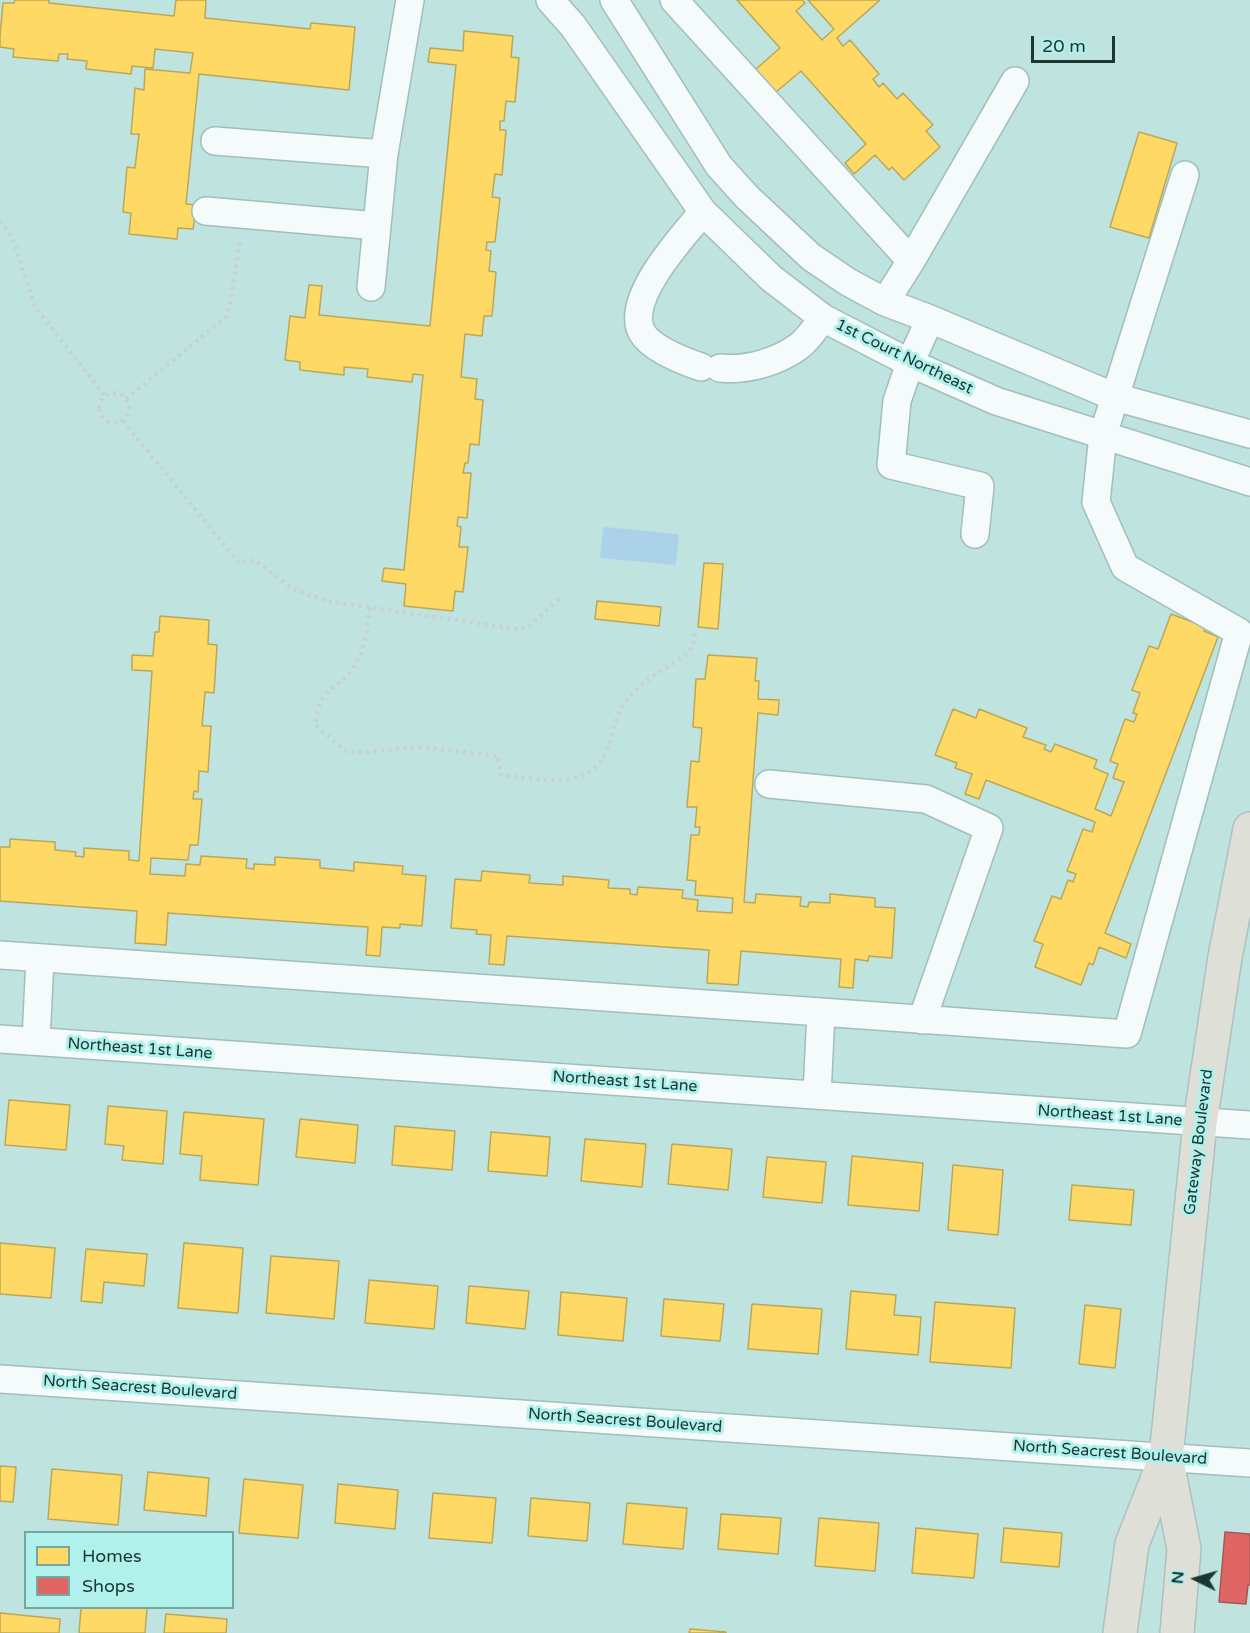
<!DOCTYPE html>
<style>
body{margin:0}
#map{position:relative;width:1250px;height:1633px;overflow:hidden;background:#bfe3df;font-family:"Varela Round",sans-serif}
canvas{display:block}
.legend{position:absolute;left:24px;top:1531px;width:210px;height:78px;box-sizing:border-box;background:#b0f2eb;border:2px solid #74a7a1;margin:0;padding:8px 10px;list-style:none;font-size:18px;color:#1b3633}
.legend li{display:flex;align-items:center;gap:12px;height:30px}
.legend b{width:30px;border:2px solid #74a7a1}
.north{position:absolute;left:1166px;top:1549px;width:60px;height:60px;-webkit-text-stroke:4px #b0f2eb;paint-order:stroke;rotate:275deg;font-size:16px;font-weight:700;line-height:24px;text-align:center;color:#1b3633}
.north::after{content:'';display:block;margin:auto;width:21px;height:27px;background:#1b3633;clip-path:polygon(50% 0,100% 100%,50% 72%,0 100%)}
.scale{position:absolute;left:1031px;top:36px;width:84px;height:27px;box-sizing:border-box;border:3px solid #1b3633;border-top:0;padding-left:8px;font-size:18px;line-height:21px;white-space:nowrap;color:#1b3633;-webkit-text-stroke:4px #b0f2eb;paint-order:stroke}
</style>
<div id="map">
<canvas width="1250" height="1633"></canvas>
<ul class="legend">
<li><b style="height:16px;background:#ffd966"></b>Homes</li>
<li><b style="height:16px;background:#e06666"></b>Shops</li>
</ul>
<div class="north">N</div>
<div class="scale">20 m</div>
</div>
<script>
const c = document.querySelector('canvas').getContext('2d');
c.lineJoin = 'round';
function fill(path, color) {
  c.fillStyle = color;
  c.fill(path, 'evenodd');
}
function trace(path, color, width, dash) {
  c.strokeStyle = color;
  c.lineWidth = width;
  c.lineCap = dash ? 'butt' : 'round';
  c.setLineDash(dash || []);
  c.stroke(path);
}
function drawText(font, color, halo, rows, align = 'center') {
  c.font = font + ' "Varela Round",sans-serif';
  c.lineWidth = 6;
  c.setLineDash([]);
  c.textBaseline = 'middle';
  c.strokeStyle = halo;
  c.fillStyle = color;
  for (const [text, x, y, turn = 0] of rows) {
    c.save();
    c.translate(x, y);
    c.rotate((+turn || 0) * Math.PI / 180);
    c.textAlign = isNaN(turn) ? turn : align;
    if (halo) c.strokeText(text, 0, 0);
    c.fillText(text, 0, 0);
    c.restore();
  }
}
const water = new Path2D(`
 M605 527 677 534 679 536 676 563 674 565 602 558 600 556 603 529Z`);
const homes = new Path2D(`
 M15 0H49V3L174 16 176 0H206L205 18 310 29 311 23 355 27 349 90 199 74 186 204 196 205 193 229 178 228 177 239 129 234 131 213 123 212 127 167 135 168 139 134H131L135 88 144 90 145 69 190 73 193 53 155 49 153 68 132 66 131 74 86 69 87 61 67 59 68 54H59L58 61 13 57 14 49 0 47V36L3 3H14Z
 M737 0H802L805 3 796 11 822 40 834 29 808 0H880L837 38 843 46 850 40 879 74 873 79 879 87 883 83 897 99 903 93 933 125 926 131 940 147 904 180 892 167 889 170 875 155 854 174 845 163 866 144 801 71 776 92 755 70 780 48Z
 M464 31 513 36 511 57 519 58 515 102 506 101 504 121H500V130H506L502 175 495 174 492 197 500 198 495 242H487L486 250 491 251 489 271 496 272 492 316H484L482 336 465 334 461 377 477 379 475 399 483 400 479 445 470 444 468 463H465L463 473H471L467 518 458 517 457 526 461 527 459 547H468L463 592 455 591 453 611 404 606 406 584 382 581 384 568 404 570 423 375 413 374 412 382 367 377 368 369 344 367V375L300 370V362L285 360 290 316 305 318 309 285 322 286 319 315 430 326 456 65 428 62 430 48 463 51Z
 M1139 132 1177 143 1149 238 1110 227Z
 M704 563 723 564 718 629 698 627Z
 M597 601 661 607 659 626 595 619Z
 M1171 614 1206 627 1204 631 1218 637 1105 933 1131 944 1126 958 1099 947 1093 965 1089 963 1081 985 1035 967 1043 944 1034 941 1052 896 1061 899 1068 880 1073 882 1076 874 1067 871 1083 829 1092 832 1095 822 986 780 979 799 965 794 972 774 955 768 957 763 935 755 953 709 976 718 979 709 1027 728 1023 737 1046 745 1044 749 1051 752 1055 744 1097 760 1094 768 1108 774 1095 809 1111 816 1124 782 1113 778 1118 764 1110 761 1125 719 1134 722 1137 714 1133 713 1140 693 1132 690 1149 646 1158 649Z
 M160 616 209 620 208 644 217 645 214 693 205 692 202 726H211L208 772 199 771 198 792 194 791 193 799H202L198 845H190L188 860 151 858 150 874 185 876 186 864 200 865 201 856 247 859 246 868 254 869V864L275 865V857L320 860V868L354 871V862L403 866 402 874 426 876 422 926 400 924V928L382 927 380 956 366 955 368 927 168 913 166 945 135 943 137 911 0 901V847H10V839L55 842V850L76 852 75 856 84 857V848L129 851V860L139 861 152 671 132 670V655L153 656 155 632H159Z
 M708 655 757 658 755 681H759L758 699 779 700 778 715 758 713 744 902 755 903 756 894 801 897 800 906 808 907 809 902 830 903V894L875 898V907L895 908 892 958 869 956 868 961 855 959 853 988 839 987 841 959 741 951 738 985 707 983 709 950 507 936 504 965 489 964 491 935 476 934 477 930 451 928 455 879 481 881 482 871 530 875 529 883 563 885V876L609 880 608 888 630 889V894L637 895 638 887 683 890 682 898 698 900 697 911 732 913 733 898 695 895 696 881 687 880 691 835H699L700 827H695L697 807H687L691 761 699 762 702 728 693 727 696 679H705Z
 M9 1100 70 1105 66 1150 5 1145Z
 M108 1106 167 1111 163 1164 122 1160 124 1146 105 1144Z
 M184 1112 264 1119 258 1185 200 1180 202 1156 180 1154Z
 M300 1119 358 1125 355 1163 296 1157Z
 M395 1126 455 1131 452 1170 392 1165Z
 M491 1132 550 1137 547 1176 488 1171Z
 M585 1139 646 1144 642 1187 581 1181Z
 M672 1144 732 1149 728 1190 668 1184Z
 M852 1156 923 1163 919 1211 848 1205Z
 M767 1157 826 1162 822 1203 763 1197Z
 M953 1165 1003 1170 998 1235 948 1230Z
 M1072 1185 1134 1190 1131 1225 1069 1220Z
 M0 1243 55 1248 51 1298 0 1294Z
 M184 1243 243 1248 238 1313 178 1308Z
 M86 1249 147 1254 144 1286 104 1282 102 1303 81 1301Z
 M271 1256 339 1261 334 1319 266 1313Z
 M369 1280 438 1286 434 1329 365 1323Z
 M469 1286 529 1291 525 1329 466 1323Z
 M851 1291 896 1295 894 1315 921 1317 918 1355 846 1349Z
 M561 1292 627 1298 623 1341 558 1335Z
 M664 1299 724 1304 720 1341 661 1336Z
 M935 1302 1015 1308 1011 1368 930 1362Z
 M752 1304 822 1309 818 1354 748 1349Z
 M1085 1305 1121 1309 1115 1368 1079 1364Z
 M0 1466 16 1467 13 1502 0 1501Z
 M52 1469 122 1475 118 1525 48 1519Z
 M148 1472 209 1478 206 1516 144 1510Z
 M244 1479 303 1485 298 1538 239 1533Z
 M338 1484 398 1490 395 1529 335 1523Z
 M433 1493 496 1498 492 1543 429 1538Z
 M531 1498 590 1503 587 1541 528 1536Z
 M627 1503 687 1508 683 1549 623 1544Z
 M721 1514 781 1518 778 1554 718 1549Z
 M819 1518 879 1523 875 1571 815 1566Z
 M916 1528 978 1534 974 1578 912 1573Z
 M1004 1528 1062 1533 1059 1567 1001 1562Z
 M81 1608H147L145 1633H79Z
 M0 1613 60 1619 59 1633H0Z
 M166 1614 227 1619 226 1633H164Z
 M690 1629 726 1632V1633H689Z`);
const shops = new Path2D(`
 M1225 1532 1250 1534V1585H1248L1246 1604 1219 1602Z`);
const path = new Path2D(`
 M0 221 13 239 35 307 105 396
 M99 408a15 15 0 1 1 30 0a15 15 0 1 1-30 0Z
 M126 399 226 317 230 304 240 241
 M123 421 239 563 248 560 257 562 295 590 327 601 517 629 528 627 560 598
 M370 608C367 631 365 654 349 673 343 682 332 686 325 695 318 703 317 715 315 725L346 751 356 753 418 747 498 756 501 775C537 778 588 793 607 751 614 734 613 720 624 704 643 678 664 671 688 653L693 645 696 629`);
const minor = new Path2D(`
 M550 0 573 26 703 212 771 278 823 318 910 363 996 401 1250 482
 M614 0 719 166 747 197 811 257 848 282 885 302 930 319 1115 397 1250 434
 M674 0 911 261 885 302
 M215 141 384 154
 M206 211 377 226
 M911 261 1015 81
 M371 287 384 154 410 0
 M930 319 910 363 897 401 891 465 980 486 975 534
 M701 367C683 361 646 347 640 328 629 294 683 236 703 212
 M720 368C746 371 777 362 798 347 808 340 816 327 823 318
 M769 784 926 799 989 828 922 1020
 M0 955 821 1012 817 1095
 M821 1012 1127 1034 1239 632 1125 567 1096 502 1103 435 1185 175
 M0 1039 1250 1125
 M36 1041 40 958
 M0 1379 1250 1463`);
const major = new Path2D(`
 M1166 1457 1184 1549 1177 1633
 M1120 1633 1132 1544 1166 1457 1200 1123 1225 957 1250 829`);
const streetNames = [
 ["1st Court Northeast",904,357,26],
 ["Northeast 1st Lane",140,1049,4],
 ["Northeast 1st Lane",625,1082,4],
 ["Northeast 1st Lane",1110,1116,4],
 ["Gateway Boulevard",1199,1142,-83],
 ["North Seacrest Boulevard",140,1388,4],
 ["North Seacrest Boulevard",625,1421,4],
 ["North Seacrest Boulevard",1110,1453,4]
];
fill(water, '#acd2ea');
fill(homes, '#ffd966');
trace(homes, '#bba857', 1.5);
fill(shops, '#e06666');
trace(shops, '#a55857', 1.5);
trace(minor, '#a1bebb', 30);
trace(major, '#aec1c0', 36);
trace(path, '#c6d1d0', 4, [3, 4.5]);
trace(minor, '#f5fbfa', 27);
trace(major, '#dedfd7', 33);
drawText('16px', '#1b3633', '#b0f2eb', streetNames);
</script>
